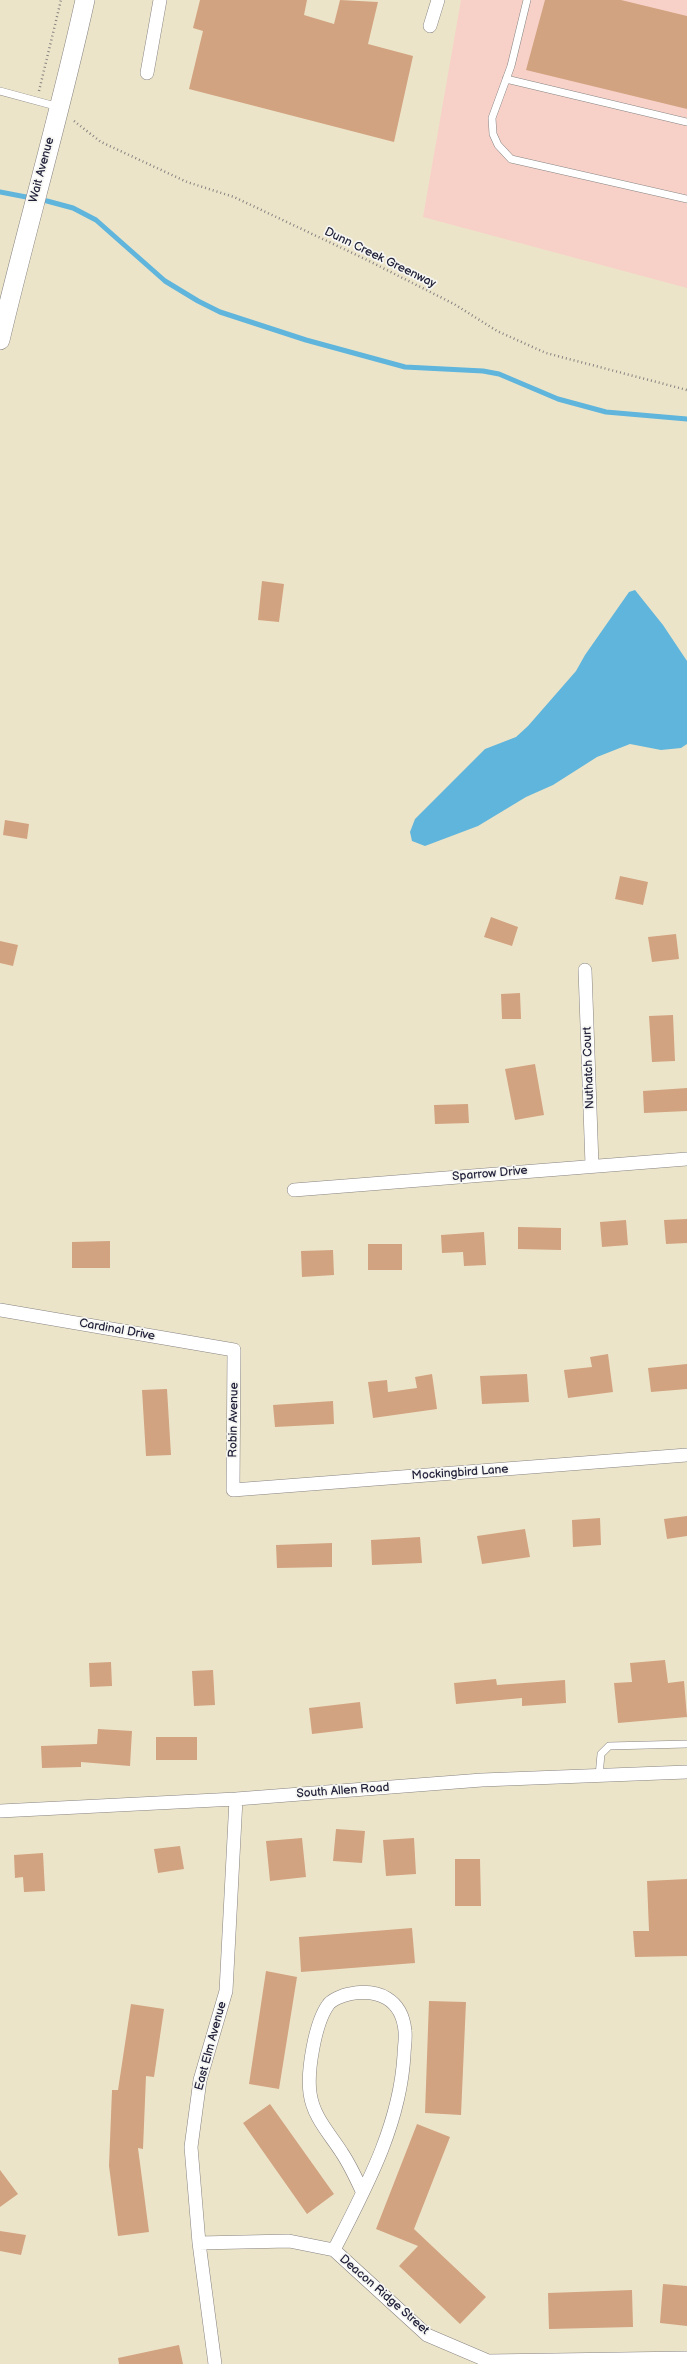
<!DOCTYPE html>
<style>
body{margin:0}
canvas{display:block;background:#ece4c8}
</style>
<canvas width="687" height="2364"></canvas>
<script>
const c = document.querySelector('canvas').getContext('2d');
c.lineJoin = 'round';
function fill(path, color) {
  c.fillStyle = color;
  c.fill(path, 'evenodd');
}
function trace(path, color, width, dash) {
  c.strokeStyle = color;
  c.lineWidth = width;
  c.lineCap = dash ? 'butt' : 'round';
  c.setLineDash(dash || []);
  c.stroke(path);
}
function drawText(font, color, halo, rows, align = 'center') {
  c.font = font + ' "Balsamiq Sans",sans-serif';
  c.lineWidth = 3.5;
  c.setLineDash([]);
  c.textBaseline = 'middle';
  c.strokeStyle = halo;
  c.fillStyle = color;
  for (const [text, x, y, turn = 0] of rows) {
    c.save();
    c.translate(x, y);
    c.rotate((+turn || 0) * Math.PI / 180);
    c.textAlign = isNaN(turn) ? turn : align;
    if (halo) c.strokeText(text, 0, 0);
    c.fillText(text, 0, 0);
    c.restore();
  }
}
const built = new Path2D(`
 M461 0H687V288L423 217Z`);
const water = new Path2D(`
 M635 590 663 625 687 661V744L681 748 661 750 630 744 597 757 553 785 526 797 478 826 425 846 412 841 410 832 415 819 485 749 516 737 528 726 576 671 585 655 629 592Z`);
const stream = new Path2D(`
 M0 192 47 201 73 208 96 220 165 281 198 301 220 312 306 340 405 367 483 371 499 374 558 399 606 412 687 419`);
const building = new Path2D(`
 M200 0H307L304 15 334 24 340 0 378 2 368 44 413 56 394 142 189 89 203 31 193 28Z
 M545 0H621L687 16V109L526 70Z
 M262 581 284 584 279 622 258 620Z
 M5 820 29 824 27 839 3 835Z
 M620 876 648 882 643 905 615 899Z
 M491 917 518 927 512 946 484 937Z
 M676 934 679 959 652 962 648 937Z
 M0 941 18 945 13 966 0 963Z
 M520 993 521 1019H502L501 994Z
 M673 1015 675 1061 652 1062 649 1016Z
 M535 1064 544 1115 515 1120 505 1069Z
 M687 1088V1111L644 1113 643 1091Z
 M468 1104 469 1123 435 1124 434 1105Z
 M687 1219V1243L666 1244 664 1220Z
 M626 1220 628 1245 602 1247 600 1222Z
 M518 1227 561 1228V1250L518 1249Z
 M484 1232 486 1265 464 1266 463 1252 442 1253 441 1235Z
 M110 1241V1268H72V1242Z
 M368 1244H402V1270H368Z
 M333 1250 334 1275 302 1277 301 1251Z
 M608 1354 613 1392 568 1398 564 1370 592 1367 590 1357Z
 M687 1364V1389L651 1392 648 1368Z
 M432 1374 437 1409 373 1418 368 1382 387 1380 388 1392 417 1388 415 1377Z
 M527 1374 529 1402 482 1404 480 1376Z
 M167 1389 171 1455 146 1456 142 1390Z
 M333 1401 334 1424 275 1427 273 1405Z
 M687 1516V1536L667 1539 664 1519Z
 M600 1518 601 1545 573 1547 572 1520Z
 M525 1529 530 1557 482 1564 477 1536Z
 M420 1537 422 1563 372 1565 371 1540Z
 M332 1543V1567L277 1568 276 1545Z
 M665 1660 668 1683 684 1681 687 1717 618 1723 614 1683 632 1682 630 1663Z
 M111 1662 112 1686 90 1687 89 1663Z
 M213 1670 215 1705 194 1706 192 1671Z
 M496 1679 497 1685 565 1680 566 1703 522 1706V1698L456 1704 454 1683Z
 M360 1702 363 1728 312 1734 309 1708Z
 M98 1729 132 1731 130 1766 81 1762V1767L42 1768 41 1746 97 1744Z
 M156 1737H197V1760H156Z
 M336 1829 365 1831 362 1863 333 1861Z
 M302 1838 306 1877 270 1881 266 1841Z
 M414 1838 416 1874 386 1876 383 1840Z
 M180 1846 184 1869 158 1873 154 1849Z
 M43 1853 45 1891 24 1892 23 1877 15 1878 14 1855Z
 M455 1859H480L481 1906H455Z
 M687 1879V1956L635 1957 633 1931H649L647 1881Z
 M412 1928 415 1963 301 1972 299 1937Z
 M266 1971 297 1977 279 2089 249 2084Z
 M429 2001 466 2002 461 2115 425 2113Z
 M131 2004 164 2009 154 2077 146 2076 143 2149 138 2148 149 2232 118 2236 109 2166 112 2090H118Z
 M270 2104 334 2194 307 2214 243 2123Z
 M417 2124 450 2137 414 2229 486 2297 460 2324 399 2266 418 2246 376 2229Z
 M0 2170 18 2194 0 2207Z
 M0 2231 26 2235 21 2255 0 2251Z
 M663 2284 687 2286V2326L660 2323Z
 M632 2290 633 2327 549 2329 548 2293Z
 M179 2345 183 2364H119L118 2358Z`);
const path = new Path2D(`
 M39 91 61 0
 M74 121 101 142 187 182 234 197 365 259 454 304 497 331 546 353 687 390`);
const lane = new Path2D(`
 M527 0 511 66 492 118 493 134 498 145 511 159 687 199
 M506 79 687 122
 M0 91 59 107
 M599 1776 601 1754 609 1746 687 1744`);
const street = new Path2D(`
 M430 26 438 0
 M147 73 160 0
 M585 970 592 1165
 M294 1190 687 1159
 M0 1310 234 1350 233 1490 687 1455
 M0 1811 236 1799 482 1780 687 1772
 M199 2243 289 2241 334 2250 427 2335 488 2361 687 2358
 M334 2250C365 2189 400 2126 404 2055 404 2048 406 2039 405 2031 402 1999 378 1988 349 1994 343 1995 331 2000 328 2005 315 2023 307 2071 310 2093 313 2117 330 2134 342 2153 350 2165 356 2178 362 2191
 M215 2364 199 2243 191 2147 200 2080 226 1991 236 1799`);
const secondary = new Path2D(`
 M0 340C27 226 60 114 85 0`);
const streetNames = [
 ["Wait Avenue",42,170,-75],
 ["Dunn Creek Greenway",380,258,26],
 ["Nuthatch Court",589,1068,-92],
 ["Sparrow Drive",490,1174,-5],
 ["Cardinal Drive",117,1330,10],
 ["Robin Avenue",234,1420,-89],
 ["Mockingbird Lane",460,1473,-4],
 ["South Allen Road",343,1791,-4],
 ["East Elm Avenue",211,2046,-75],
 ["Deacon Ridge Street",384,2295,41]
];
fill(built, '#f7d1c8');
fill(water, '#60b5dc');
trace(stream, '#60b5dc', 5);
fill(building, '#d2a381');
trace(lane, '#878382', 8);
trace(street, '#878382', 14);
trace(secondary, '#878382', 20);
trace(path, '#878382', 2.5, [1, 3]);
trace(lane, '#fff', 7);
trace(street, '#fff', 13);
trace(secondary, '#fff', 19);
drawText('12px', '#22223b', '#f6f6f2', streetNames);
</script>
